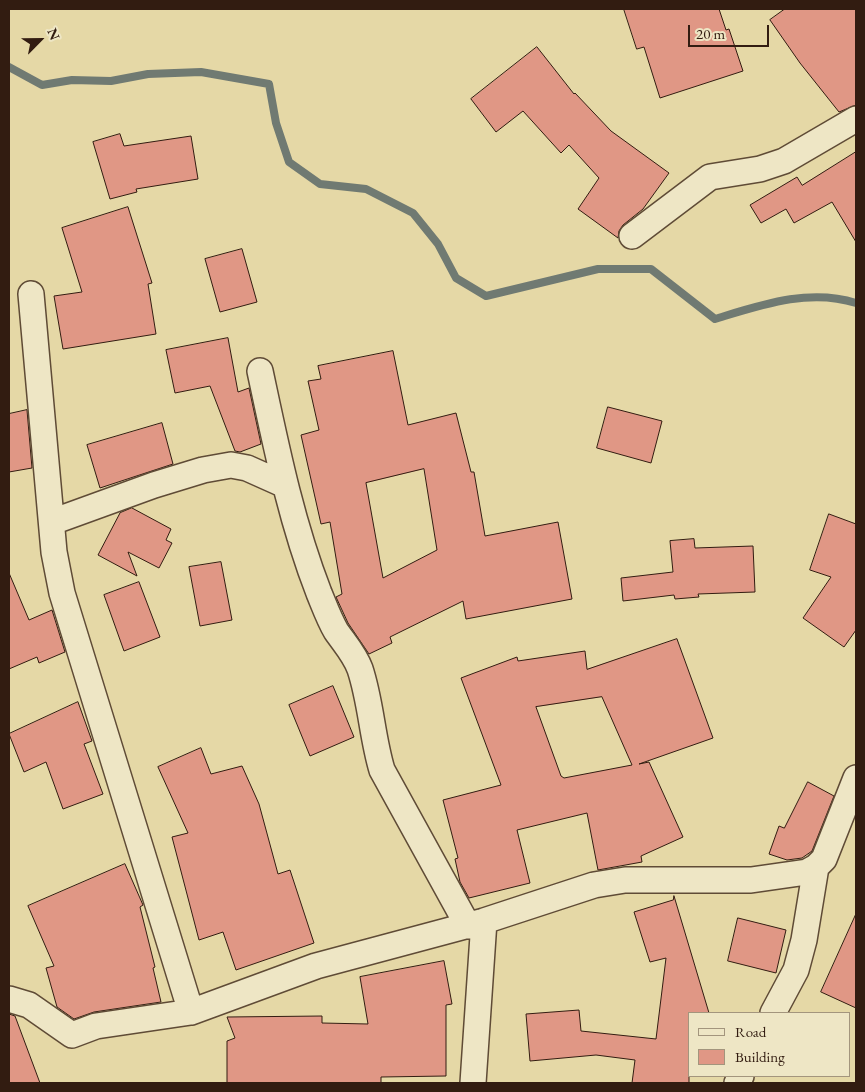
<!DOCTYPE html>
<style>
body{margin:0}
#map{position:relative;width:865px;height:1092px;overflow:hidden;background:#e5d8a6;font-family:"EB Garamond",serif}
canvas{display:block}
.frame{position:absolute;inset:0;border:10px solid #321c11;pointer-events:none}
.legend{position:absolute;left:688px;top:1012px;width:162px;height:65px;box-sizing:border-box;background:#eee6c5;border:1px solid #a3957d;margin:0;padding:6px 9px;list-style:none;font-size:15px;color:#321c11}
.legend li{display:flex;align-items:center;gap:10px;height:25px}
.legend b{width:25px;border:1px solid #a3957d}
.north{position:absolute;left:15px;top:15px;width:50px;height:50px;-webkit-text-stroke:4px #eee6c5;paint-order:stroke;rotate:67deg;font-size:14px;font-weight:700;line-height:20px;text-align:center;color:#321c11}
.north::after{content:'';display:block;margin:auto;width:18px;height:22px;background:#321c11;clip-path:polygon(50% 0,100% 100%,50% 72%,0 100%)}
.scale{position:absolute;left:688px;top:25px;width:81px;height:22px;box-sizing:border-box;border:2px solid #321c11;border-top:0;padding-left:6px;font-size:15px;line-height:18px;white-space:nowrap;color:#321c11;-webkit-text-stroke:4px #eee6c5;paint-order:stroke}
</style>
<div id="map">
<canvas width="865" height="1092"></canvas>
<div class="frame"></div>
<ul class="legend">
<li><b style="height:6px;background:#eee6c5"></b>Road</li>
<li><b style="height:14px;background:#e09785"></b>Building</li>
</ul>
<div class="north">N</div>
<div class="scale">20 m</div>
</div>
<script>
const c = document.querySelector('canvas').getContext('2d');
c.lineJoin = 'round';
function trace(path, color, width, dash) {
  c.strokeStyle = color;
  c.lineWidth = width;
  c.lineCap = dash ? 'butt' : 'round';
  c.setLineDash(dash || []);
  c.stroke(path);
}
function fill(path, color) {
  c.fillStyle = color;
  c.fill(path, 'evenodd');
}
const stream = new Path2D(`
 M9 67 42 85 72 80 111 81 148 74 201 72 269 84 276 123 289 162 320 184 366 189 413 213 438 244 456 278 486 296 598 269H651L715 319C761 305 809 288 856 303`);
const building = new Path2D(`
 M624 9H719L726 30 729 29 743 71 660 98 644 47 637 49Z
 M785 9H856V105L839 112 800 63 770 20Z
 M537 47 574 94 575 93 611 131 669 173 643 209 623 225 619 231 618 238 578 209 599 178 569 145 561 153 523 111 496 132 471 99Z
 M120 134 124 146 191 136 198 179 136 189 137 192 110 199 93 142Z
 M856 152V242L832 202 794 223 786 209 761 223 750 205 797 177 802 185Z
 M128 207 152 283 148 284 156 334 63 349 54 296 82 292 62 228Z
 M242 249 257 302 220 312 205 259Z
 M228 338 238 392 249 388 261 444 240 452 235 451 210 386 175 393 166 350Z
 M393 351 408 425 456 413 471 472H474L485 536 558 522 572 599 466 619 463 601 390 637 392 643 369 654 348 623 336 597 342 594 330 522 321 524 301 435 319 430 308 381 321 379 318 366ZM424 469 437 550 383 578 366 483Z
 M608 407 662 421 651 463 597 448Z
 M27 410 32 468 9 472V414Z
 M162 423 173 464 100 488 87 445Z
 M132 508 171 529 166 540 172 543 159 568 128 552 137 576 98 555 120 513Z
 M829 514 856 524V630L844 647 803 618 831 577 810 570Z
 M694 539 695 548 753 546 755 592 698 594 699 597 675 599 674 595 623 601 621 578 673 572 670 541Z
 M221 562 232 620 200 626 189 567Z
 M9 573 29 620 52 610 65 652 39 663 37 657 9 669Z
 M139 582 160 637 124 651 104 595Z
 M677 639 713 738 639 764 649 762 683 837 641 856 642 862 598 870 587 813 517 830 530 883 469 898 460 882 455 859 458 858 443 800 501 785 461 678 517 657 518 661 585 651 587 669ZM602 697 632 765 564 778 561 776 536 707Z
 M333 686 354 737 310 756 289 705Z
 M78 702 92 741 84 744 103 794 63 809 46 762 24 772 9 734Z
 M201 748 211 774 242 766 259 804 278 874 290 870 314 943 236 970 223 932 199 940 172 837 188 833 158 767Z
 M808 782 834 796 812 851 802 858 787 860 769 854 779 826 784 828Z
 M125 864 143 905 140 907 155 967 153 968 161 1002 94 1012 74 1019 57 1007 46 968 54 966 28 906Z
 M674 896 709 1013H689V1083H632L635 1060 596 1055 530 1061 526 1014 579 1010 581 1031 656 1039 666 958 650 962 634 912 673 900Z
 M856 914V1008L821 992Z
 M738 918 786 930 776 973 728 961Z
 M444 961 452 1004 446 1005V1076L381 1077V1083H227V1041L235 1038 227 1017 322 1016V1023L368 1024 360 977Z
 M9 1014 15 1016 40 1083H9Z`);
const minor = new Path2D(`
 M632 236 710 177 760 169 784 161 856 119
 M31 294 54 552 62 593 191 1012
 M260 371C276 446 291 521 319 593 324 605 329 619 336 631 345 644 355 655 360 669 371 702 372 737 382 770L468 926
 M52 522 154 485 203 470 231 465 247 468 285 485
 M9 999 29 1005 72 1035 96 1026 191 1012 316 966 484 921 594 885 625 880H751L807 872 816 867 824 859 856 778
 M773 1013 796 970 804 940 816 867
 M473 1083 484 921
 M737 1083 741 1076`);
trace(stream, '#707a72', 8);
fill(building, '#e09785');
trace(building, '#321c11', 1);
trace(minor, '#5f4b36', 28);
trace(minor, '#eee6c5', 25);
</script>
